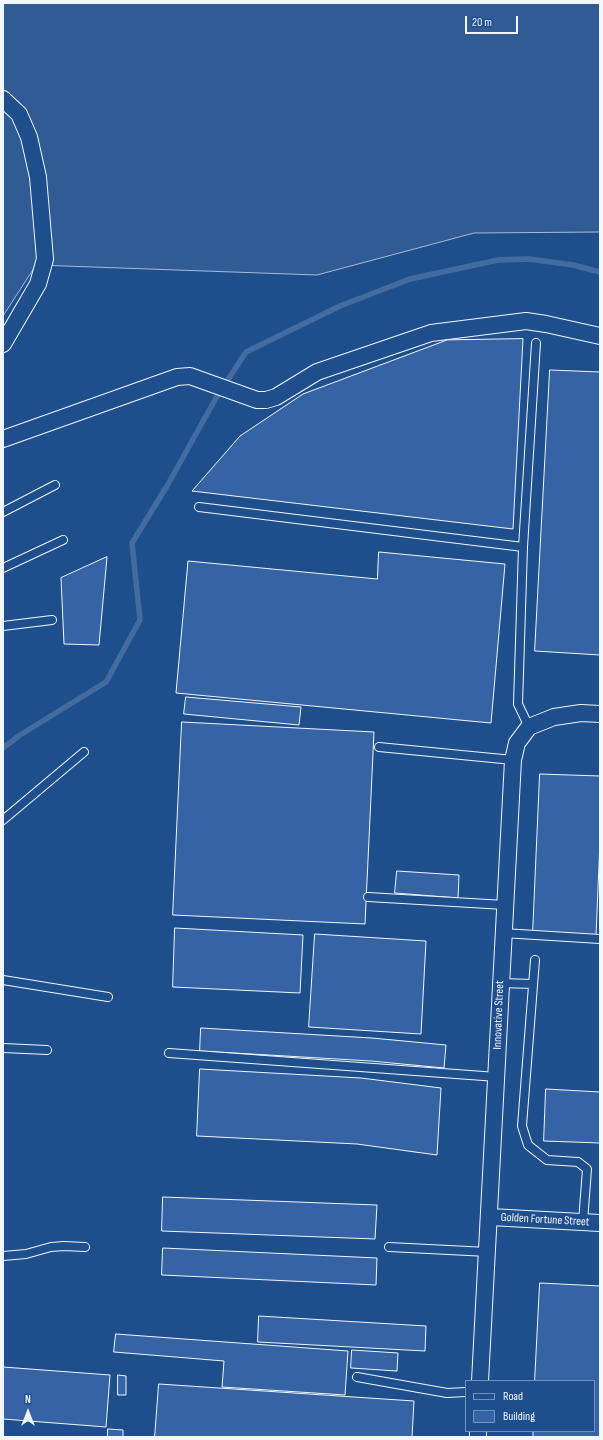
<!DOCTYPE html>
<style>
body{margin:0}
#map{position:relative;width:603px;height:1440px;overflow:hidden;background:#1f4e8c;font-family:"Sofia Sans Condensed",sans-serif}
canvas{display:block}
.frame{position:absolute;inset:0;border:4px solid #f2f6ff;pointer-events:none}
.legend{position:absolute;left:465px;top:1380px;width:130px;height:52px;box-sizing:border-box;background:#1f4e8c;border:1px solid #7391ba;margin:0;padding:5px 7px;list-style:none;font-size:12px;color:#f2f6ff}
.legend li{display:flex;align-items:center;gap:8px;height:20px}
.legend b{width:20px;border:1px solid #7391ba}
.north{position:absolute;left:8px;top:1392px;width:40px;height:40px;-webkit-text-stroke:3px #1f4e8c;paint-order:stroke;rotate:0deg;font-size:11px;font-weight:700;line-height:16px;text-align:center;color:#f2f6ff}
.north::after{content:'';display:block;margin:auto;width:14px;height:18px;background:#f2f6ff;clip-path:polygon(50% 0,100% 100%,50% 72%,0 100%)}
.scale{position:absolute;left:465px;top:16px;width:53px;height:18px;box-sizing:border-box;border:2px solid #f2f6ff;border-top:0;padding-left:5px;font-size:12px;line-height:14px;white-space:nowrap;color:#f2f6ff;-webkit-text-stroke:3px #1f4e8c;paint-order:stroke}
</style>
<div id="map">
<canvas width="603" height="1440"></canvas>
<div class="frame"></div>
<ul class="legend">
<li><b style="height:5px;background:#1f4e8c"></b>Road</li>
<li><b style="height:11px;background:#3563a3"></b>Building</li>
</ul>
<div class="north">N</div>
<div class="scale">20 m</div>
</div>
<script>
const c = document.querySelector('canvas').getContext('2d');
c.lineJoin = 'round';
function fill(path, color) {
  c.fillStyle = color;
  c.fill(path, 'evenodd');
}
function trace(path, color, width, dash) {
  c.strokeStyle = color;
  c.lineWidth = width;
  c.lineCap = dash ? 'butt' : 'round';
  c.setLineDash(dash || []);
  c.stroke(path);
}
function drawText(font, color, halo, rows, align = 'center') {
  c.font = font + ' "Sofia Sans Condensed",sans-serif';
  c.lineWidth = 3;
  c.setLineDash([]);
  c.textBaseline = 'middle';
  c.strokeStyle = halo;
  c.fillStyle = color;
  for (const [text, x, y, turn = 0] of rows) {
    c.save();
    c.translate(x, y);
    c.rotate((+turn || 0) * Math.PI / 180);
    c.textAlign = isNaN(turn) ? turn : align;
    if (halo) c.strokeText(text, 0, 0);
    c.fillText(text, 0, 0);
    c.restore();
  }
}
const built = new Path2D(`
 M3 3H600V232L474 233 317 275 36 265 3 316Z`);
const stream = new Path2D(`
 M3 748 20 735 106 682 140 620 132 543 167 486 216 398 246 352 340 306 410 279 498 260 529 259 573 265 600 272`);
const building = new Path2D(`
 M523 339 513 529 192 491 240 436 303 394 447 340Z
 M550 370 600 372V655L535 651Z
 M379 552 505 564 491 723 176 693 188 561 377 579Z
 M107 557 99 645 64 644 61 578Z
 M186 697 301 707 299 725 184 714Z
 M182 722 374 732 365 924 173 915Z
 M540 774 600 776V841L596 936 533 933Z
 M397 871 459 875 458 898 395 893Z
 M175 928 303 935 300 993 173 987Z
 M315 934 426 941 421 1034 309 1027Z
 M201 1028 372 1038 446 1045 444 1068 371 1061 200 1051Z
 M200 1069 361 1078 441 1088 437 1155 357 1144 197 1136Z
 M546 1089 600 1092V1143L544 1141Z
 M163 1197 377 1205 375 1239 162 1231Z
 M163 1248 377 1258 376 1285 162 1275Z
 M540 1283 600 1286V1437H533V1431H594V1381H535Z
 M259 1316 426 1326 425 1351 258 1342Z
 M116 1334 348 1351 345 1395 222 1387 224 1361 114 1352Z
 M352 1350 398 1353 397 1371 351 1368Z
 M3 1367 110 1375 106 1427 3 1419Z
 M118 1375 126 1376V1395H118Z
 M159 1384 414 1401 412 1437H155Z
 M108 1429 123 1430V1437H108Z`);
const service = new Path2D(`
 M199 507 523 547
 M3 512 55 485
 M3 568 63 540
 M3 626 52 620
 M529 727 518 704 523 547 536 343
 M379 747 513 760
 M3 820 84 752
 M368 897 505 905
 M503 933 600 939
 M535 960 522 1126 528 1145 547 1160 578 1162 587 1169 583 1222
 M3 980 108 997
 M500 983 533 984
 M3 1048 47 1050
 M169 1053 497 1077
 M389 1247 488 1252
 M3 1256 26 1254 51 1247 64 1246 85 1247
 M357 1377 447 1393 466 1392`);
const minor = new Path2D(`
 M3 99 19 114 29 137 38 177 45 259 38 284 3 344
 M3 439 177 377 190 376 257 400H266L276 397 317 372 431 333 526 321 546 324 600 336
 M490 1217 600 1223
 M480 1381 513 760 517 743 529 727 554 717 581 713 600 714
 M478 1437V1431`);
const streetNames = [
 ["Innovative Street",499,1015,-88],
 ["Golden Fortune Street",545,1220,3]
];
fill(built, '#305b95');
trace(built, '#a8bbd7', 1);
trace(stream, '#446ba0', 5.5);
fill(building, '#3563a3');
trace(building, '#f2f6ff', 1);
trace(service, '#f2f6ff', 10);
trace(minor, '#f2f6ff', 18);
trace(service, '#1f4e8c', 8);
trace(minor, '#1f4e8c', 16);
drawText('12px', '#f2f6ff', '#1f4e8c', streetNames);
</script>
